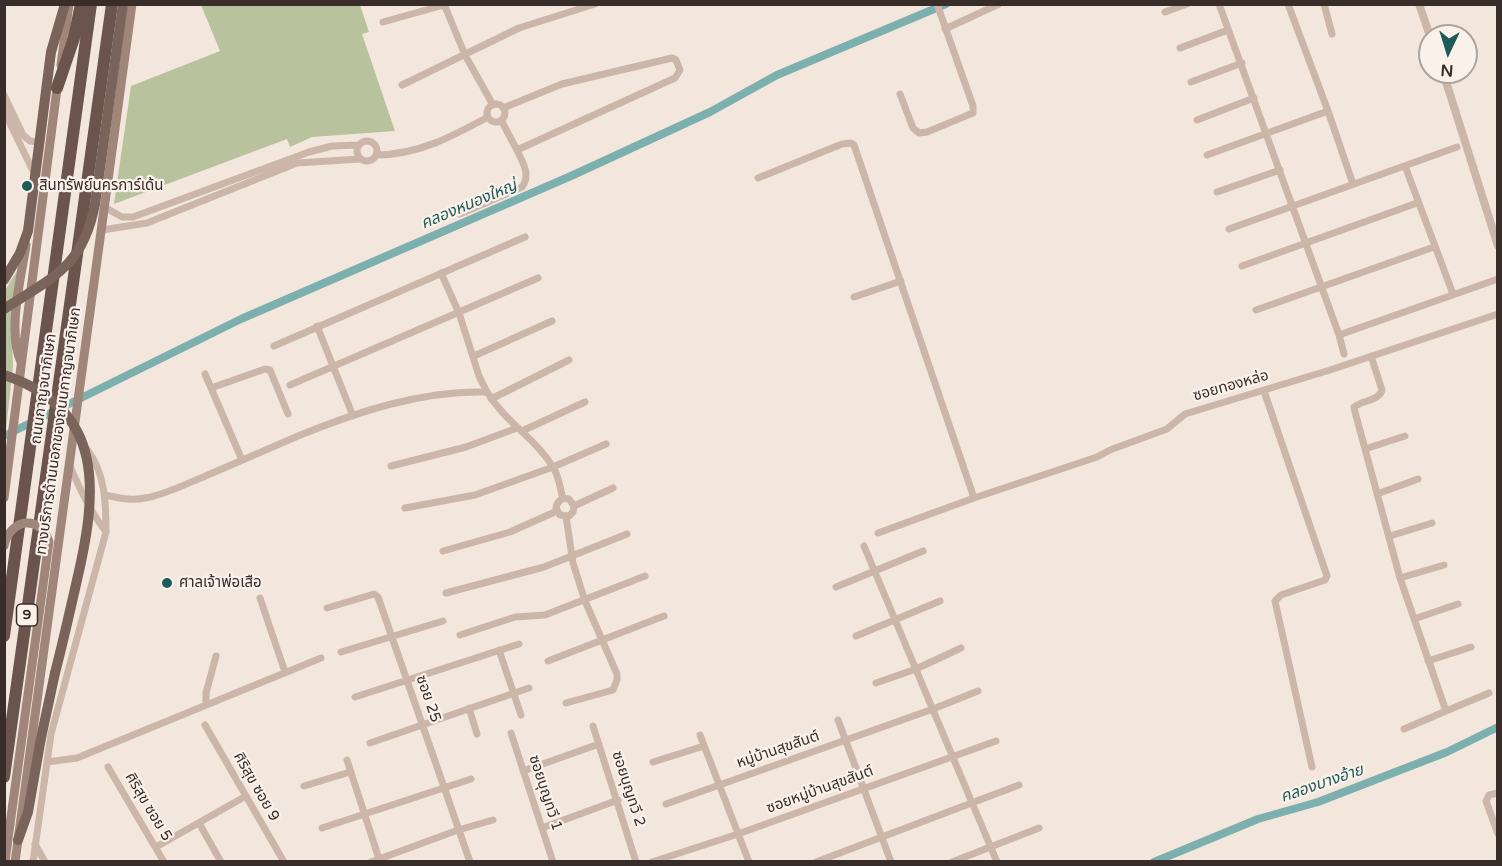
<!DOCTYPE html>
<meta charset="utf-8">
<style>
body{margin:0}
#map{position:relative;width:1502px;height:866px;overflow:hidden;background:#f3e7dd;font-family:"Varela Round",sans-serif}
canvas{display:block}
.frame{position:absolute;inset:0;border:6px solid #382d29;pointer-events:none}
.north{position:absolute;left:1418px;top:24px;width:60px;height:60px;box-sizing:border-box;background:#faf2ea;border:2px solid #aca39d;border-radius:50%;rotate:184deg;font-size:16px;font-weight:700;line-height:24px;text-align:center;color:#382d29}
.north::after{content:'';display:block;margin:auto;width:21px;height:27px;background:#1e5a5a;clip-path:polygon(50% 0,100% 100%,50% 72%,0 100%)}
</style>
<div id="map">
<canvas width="1502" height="866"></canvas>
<div class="frame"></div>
<div class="north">N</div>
</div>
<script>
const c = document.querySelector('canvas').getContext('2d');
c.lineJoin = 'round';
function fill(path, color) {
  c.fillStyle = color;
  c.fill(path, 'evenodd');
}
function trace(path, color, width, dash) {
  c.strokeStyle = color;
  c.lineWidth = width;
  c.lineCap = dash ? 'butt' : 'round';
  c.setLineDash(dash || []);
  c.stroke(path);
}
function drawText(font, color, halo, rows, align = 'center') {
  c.font = font + ' "Varela Round","Noto Sans Thai",sans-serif';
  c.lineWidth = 4.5;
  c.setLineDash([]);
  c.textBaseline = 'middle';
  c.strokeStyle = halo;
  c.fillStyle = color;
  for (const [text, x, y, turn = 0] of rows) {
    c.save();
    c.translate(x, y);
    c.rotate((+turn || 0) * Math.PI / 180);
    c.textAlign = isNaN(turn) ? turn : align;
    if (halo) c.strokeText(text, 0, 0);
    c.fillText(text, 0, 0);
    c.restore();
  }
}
const green = new Path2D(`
 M201 5H360L369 32 362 34 395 131 312 137 290 147 287 139 114 204 131 86 220 51Z
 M17 271 11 316 13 366 5 439V290Z`);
const canal = new Path2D(`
 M4 436 241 319 571 176 710 112 777 75 946 4
 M1154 862 1258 819 1318 802 1447 752 1498 727`);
const minor = new Path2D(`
 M444 4 465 55 493 105
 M1219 4 1339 335 1344 354
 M1288 4 1328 111 1353 184
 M1324 4 1332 34
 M1165 12 1187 4
 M383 22 444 5
 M945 29 999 4
 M1180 48 1228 30
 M1191 82 1242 63
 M402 85 519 28 595 4
 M900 94 913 128 919 133 927 132 973 113V106L937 4
 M4 95 23 135 30 141 39 142
 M487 113a9 9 0 1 1 18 0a9 9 0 1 1-18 0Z
 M4 111 34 173
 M501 120 517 150 675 78 680 70 676 60 672 58 562 84 503 108
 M1197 120 1254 98
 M357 151a10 10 0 1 1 20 0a10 10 0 1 1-20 0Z
 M376 155C418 155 453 136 488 117
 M1207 155 1328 111
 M1405 166 1453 294
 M758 178 842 144 851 143 854 145 974 498
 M1217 192 1280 170
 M104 207 122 217H133L309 152 332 146 359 145
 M460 214 522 187C531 175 523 163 517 150
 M1229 229 1457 147
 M102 230 147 223 297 163 360 159
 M1242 266 1417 203
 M441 273 459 313 479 376 487 392
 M854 297 901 281
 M1256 310 1434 247
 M317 326 353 416
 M1339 335 1498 279
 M274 346 525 237
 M474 356 552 321
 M1371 356 1382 390C1379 401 1363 400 1354 407L1355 412 1400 578 1446 711 1489 693
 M205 374 242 460
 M290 385 538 278
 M211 388 265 369 270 370 288 414
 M1264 391 1327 576 1325 580 1281 595 1275 601 1312 767
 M491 399 569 360
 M522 431 585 402
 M1365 449 1405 436
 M70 466C80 490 90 511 106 532
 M391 466 466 447 517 428
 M1377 494 1418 479
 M105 495C118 498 132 501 145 498 164 495 183 485 201 478 233 464 265 450 298 436 357 412 422 390 487 392 505 422 535 438 553 467 559 476 560 488 563 499
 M574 506 569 499C562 497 557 501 556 508L560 515 569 516 573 512 574 506 613 488
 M405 508 475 495 553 467 606 444
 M878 533 974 498 1097 457 1110 450 1167 429 1185 414 1330 370 1498 314
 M1390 536 1432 523
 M864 546 997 862
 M443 551 510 532 557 511
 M1400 578 1444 565
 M836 587 923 551
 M446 593 544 567 627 534
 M260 598 285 672
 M327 608 374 594 378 597 470 862
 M1414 619 1458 604
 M460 635 515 617 545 615 645 576
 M856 636 940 601
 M499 650 521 715
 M341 652 443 621
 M548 661 664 616
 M1428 661 1471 647
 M876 683 916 669 961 648
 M355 697 519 644
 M566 703 613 690 617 680V674L585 601 573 563 566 516
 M206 705V693L216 656
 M469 708 477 734
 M838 720 891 862
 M205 725 284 862
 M593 726 636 862
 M1404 729 1446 711
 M511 733 553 862
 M700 735 749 862
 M370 743 529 688
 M347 760 380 862
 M47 762 77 758 321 658
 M653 762 704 746
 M108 767 164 862
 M523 771 599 744
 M304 786 350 772
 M1498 793 1489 795 1486 801 1498 834
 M666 804 933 709 978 691
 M199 823 221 862
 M322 828 471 779
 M542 828 618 800
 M35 844 45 862
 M156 847 246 796
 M33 862 51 734 106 532C106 502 105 473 87 449
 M371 862 458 830 493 820
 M652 862 738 834 996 741
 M816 862 1019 785
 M952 862 1039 828`);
const tertiary = new Path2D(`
 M1419 4 1430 36
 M1443 72 1498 246`);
const secondary = new Path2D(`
 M61 65 69 4
 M21 362C7 332 21 278 26 245
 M4 498 58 81
 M5 862 7 846
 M15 862 132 4`);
const primary = new Path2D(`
 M4 280 20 253 28 231 51 52 65 4
 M18 840 28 812 41 738 55 673`);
const trunk = new Path2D(`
 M57 88 74 38 81 4
 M4 636 91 4
 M4 777 112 4`);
const secondaryBridge = new Path2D(`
 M4 546C10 518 41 514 49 542L7 846`);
const primaryBridge = new Path2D(`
 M4 309C53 277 83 267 95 204L123 4
 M4 375C107 409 97 494 77 580 70 611 63 642 55 673`);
const markers = [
 [27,186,6,"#1e5a5a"],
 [167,583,6,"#1e5a5a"]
];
const shields = [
 [27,615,21]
];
const shieldNames = [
 ["9",27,615]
];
const poiNames = [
 ["สินทรัพย์นครการ์เด้น",39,186],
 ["ศาลเจ้าพ่อเสือ",179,583]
];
const streetNames = [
 ["ซอยทองหล่อ",1231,386,-16],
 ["ถนนกาญจนาภิเษก",44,389,-82],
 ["ทางบริการด้านนอกของถนนกาญจนาภิเษก",59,431,-82],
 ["ซอย 25",428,699,71],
 ["หมู่บ้านสุขสันต์",778,750,-19],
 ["ศิริสุข ซอย 9",256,787,60],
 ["ซอยบุญทวี 2",628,789,72],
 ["ซอยหมู่บ้านสุขสันต์",820,790,-20],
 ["ซอยบุญทวี 1",545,793,72],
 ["ศิริสุข ซอย 5",148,807,59]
];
const waterNames = [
 ["คลองหนองใหญ่",469,205,-23],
 ["คลองบางอ้าย",1322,784,-19]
];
fill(green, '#b8c29d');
trace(canal, '#7cb0af', 8);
trace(minor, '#cbb6a9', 7);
trace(tertiary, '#cbb6a9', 8);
trace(secondary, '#9f857a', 9);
trace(primary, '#7a635a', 10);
trace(trunk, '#6a544d', 12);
trace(secondaryBridge, '#9f857a', 9);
trace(primaryBridge, '#7a635a', 10);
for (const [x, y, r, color] of markers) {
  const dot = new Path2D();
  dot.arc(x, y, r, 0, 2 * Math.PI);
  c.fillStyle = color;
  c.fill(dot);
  trace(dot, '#faf2ea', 2);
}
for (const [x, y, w] of shields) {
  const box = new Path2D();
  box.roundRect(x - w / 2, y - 11, w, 22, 4.5);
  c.fillStyle = '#faf2ea';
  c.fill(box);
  trace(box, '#382d29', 1.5);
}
drawText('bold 14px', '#382d29', null, shieldNames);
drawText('15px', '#382d29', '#faf2ea', poiNames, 'left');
drawText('15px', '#382d29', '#faf2ea', streetNames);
drawText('italic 16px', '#1e5a5a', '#faf2ea', waterNames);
</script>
